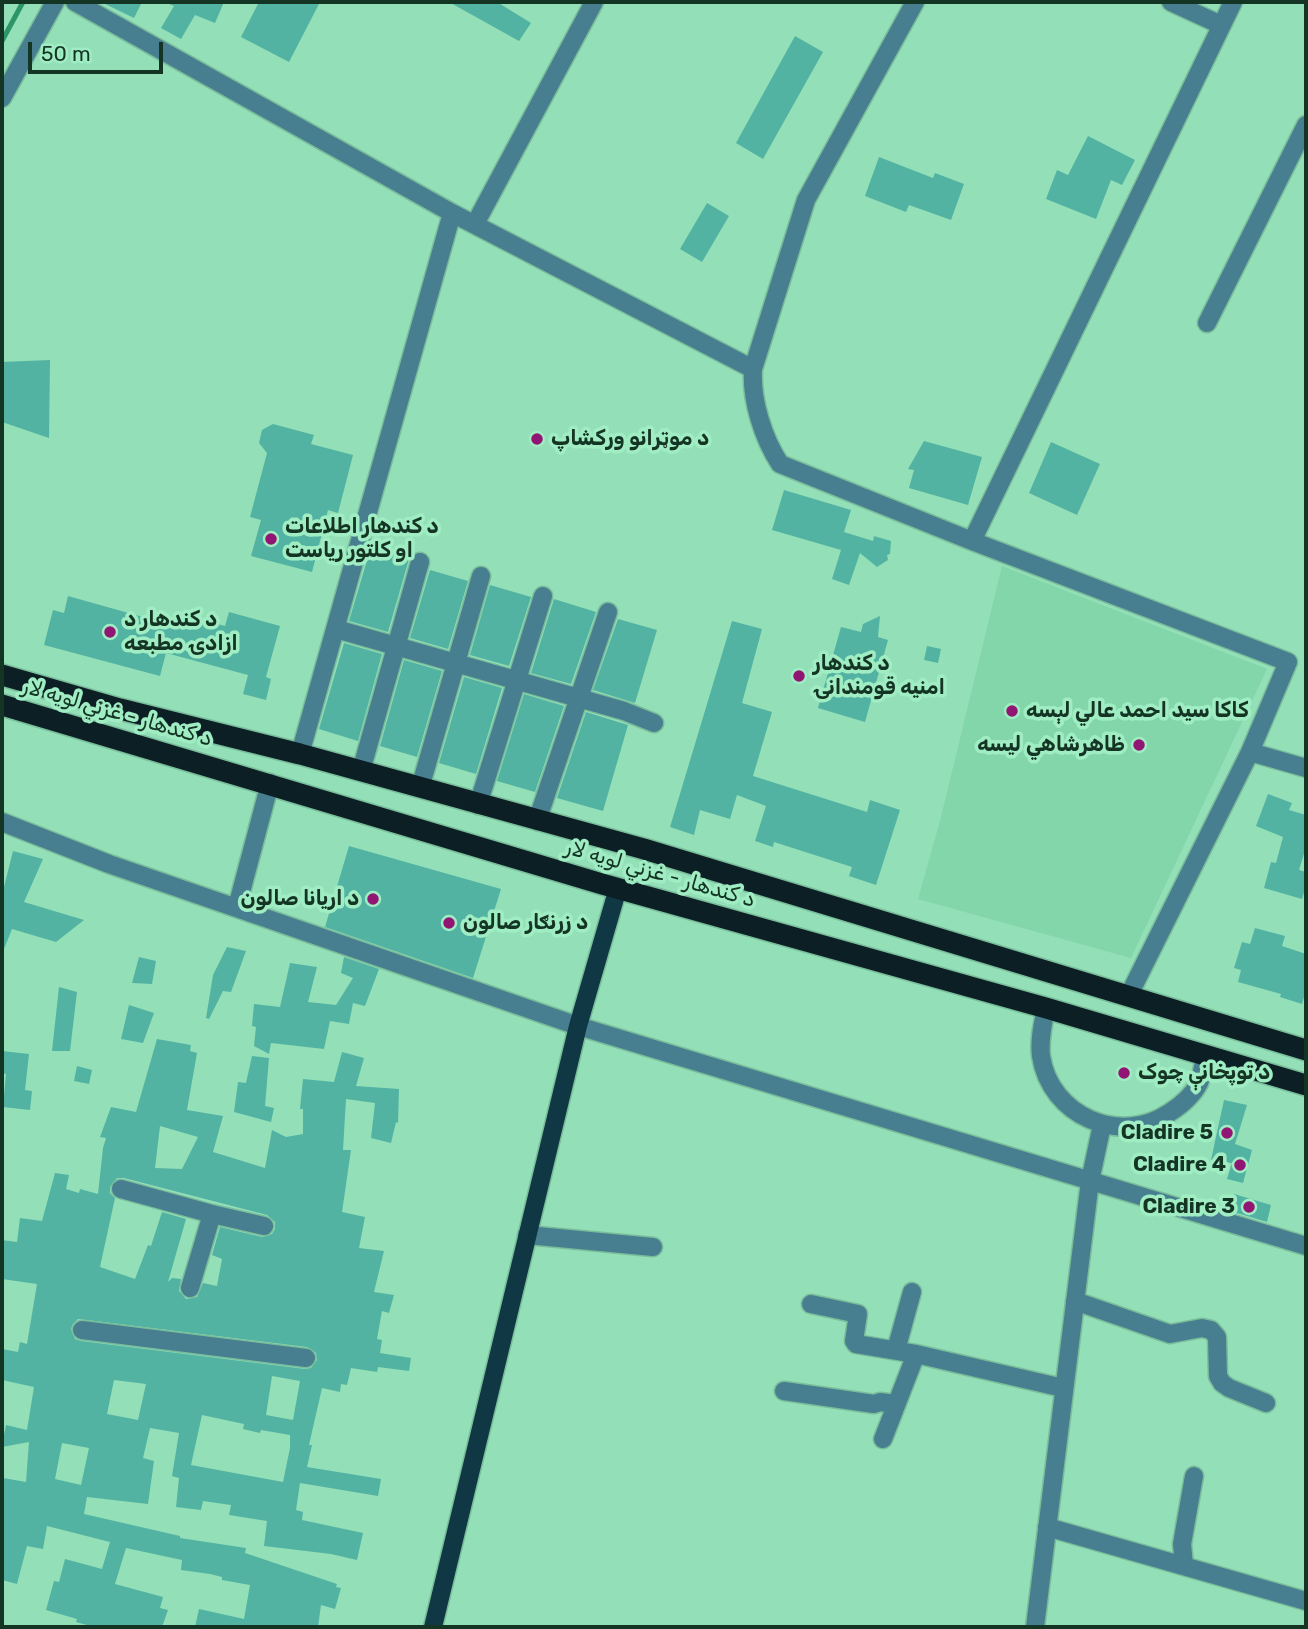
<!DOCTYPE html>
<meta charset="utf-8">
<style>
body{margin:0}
#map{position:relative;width:1308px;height:1629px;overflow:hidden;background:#93dfb7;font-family:Rubik,sans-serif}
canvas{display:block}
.frame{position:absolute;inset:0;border:4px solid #143424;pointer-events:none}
.scale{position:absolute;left:28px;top:42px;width:135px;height:32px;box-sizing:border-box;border:4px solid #143424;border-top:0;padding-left:9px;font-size:21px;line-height:24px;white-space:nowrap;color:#143424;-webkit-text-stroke:5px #a0edc4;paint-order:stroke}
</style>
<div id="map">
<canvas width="1308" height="1629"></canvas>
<div class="frame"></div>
<div class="scale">50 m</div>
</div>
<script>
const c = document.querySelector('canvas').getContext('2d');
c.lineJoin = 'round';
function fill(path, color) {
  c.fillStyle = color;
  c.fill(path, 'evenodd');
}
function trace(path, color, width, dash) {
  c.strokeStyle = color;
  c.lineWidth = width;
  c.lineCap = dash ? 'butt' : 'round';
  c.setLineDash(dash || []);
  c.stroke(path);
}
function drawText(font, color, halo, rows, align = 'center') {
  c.font = font + ' Rubik,Vazirmatn,sans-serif';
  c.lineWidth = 7;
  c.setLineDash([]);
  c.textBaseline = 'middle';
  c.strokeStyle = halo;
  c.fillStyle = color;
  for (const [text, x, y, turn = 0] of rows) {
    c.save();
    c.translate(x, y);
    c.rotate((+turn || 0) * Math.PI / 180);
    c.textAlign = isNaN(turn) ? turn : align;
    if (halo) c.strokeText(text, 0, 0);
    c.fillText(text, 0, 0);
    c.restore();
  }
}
const built = new Path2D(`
 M1002 566 1267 669 1131 958 918 899 940 821Z`);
const stream = new Path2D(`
 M2 41 23 2`);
const building = new Path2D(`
 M101 2H142L134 18Z
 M164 2H224L215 23 195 15 181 39 161 28 174 6Z
 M259 2H320L289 62 241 37Z
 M449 2H497L531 23 519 41Z
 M795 36 823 52 763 159 736 143Z
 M1088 136 1135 160 1122 185 1111 180 1096 219 1046 199 1057 170 1068 175Z
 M879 157 933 178 935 173 964 184 951 220 909 205 906 212 865 196Z
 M707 203 729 216 702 262 680 249Z
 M50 360 49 438 2 422V362Z
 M273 424 314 435 311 444 353 455 338 513 328 510 312 572 251 556 261 520 250 517 267 453 259 443 262 430Z
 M924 441 982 457 968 505 909 488 914 470 908 469Z
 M1051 442 1100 464 1077 515 1029 493Z
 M784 490 851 510 844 532 873 541 874 536 891 541 890 554 887 555 888 560 877 567 860 553 849 585 832 579 841 550 772 530Z
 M371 547 409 559 388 632 349 621Z
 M430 570 468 581 448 649 410 638Z
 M490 585 531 597 509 666 470 655Z
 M68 596 182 628 186 615 225 626 229 612 280 626 266 677 271 679 266 700 243 694 248 675 166 653 160 676 44 645 53 610 64 613Z
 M554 599 596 612 571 684 531 673Z
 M880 616 878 637 888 640 865 722 818 708 841 627 861 632 863 624Z
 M618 619 657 630 635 703 593 690Z
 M732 621 762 629 742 703 772 712 753 776 867 812 870 800 900 810 876 885 849 876 852 867 774 842 773 847 755 841 766 806 737 795 730 819 700 810 694 835 670 827Z
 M344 643 382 654 358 741 319 729Z
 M927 646 941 649 938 663 924 660Z
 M404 660 442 671 417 757 380 746Z
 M464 677 502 688 476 774 439 763Z
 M524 694 564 706 535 792 497 781Z
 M586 712 628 725 603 811 557 798Z
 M1268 794 1292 803 1289 810 1306 815V847L1299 870 1306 872V886L1302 899 1264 888 1271 862 1276 863 1283 837 1256 826Z
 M349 846 501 889 473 978 325 927Z
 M13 851 43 859 24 902 84 920 56 942 12 929 2 954V895Z
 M1255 928 1285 936 1282 946 1306 954V990L1302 1004 1280 997 1281 994 1238 982 1241 970 1234 968 1242 942 1250 944Z
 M227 947 246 951 231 992 223 991 209 1019 206 1018 213 975Z
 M139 957 156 961 152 984 132 983Z
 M344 957 379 969 365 1006 353 1003 349 1024 330 1021 324 1049 271 1043 269 1054 254 1046 256 1027 252 1026 254 1004 280 1007 290 963 317 967 308 1002 336 1005 353 978 341 973Z
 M59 987 77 992 70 1051H52Z
 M129 1005 154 1013 143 1043 121 1039Z
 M157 1039 191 1045 190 1051 197 1053 187 1110 223 1116 213 1152 265 1168 272 1130 286 1137 303 1134V1109H300L303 1079 334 1082 342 1052 364 1058 356 1086 399 1089 398 1123 396 1122 391 1143 371 1138 375 1103 346 1099 343 1150H351L342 1212 365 1217 359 1248 384 1251 374 1292 394 1295 389 1313 382 1311 377 1339 382 1340 380 1353 411 1358 409 1371 378 1367 377 1372 351 1368 347 1385 341 1384 340 1392 322 1388 309 1445H312L307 1467 381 1479 378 1496 300 1483 296 1510 303 1512 302 1520 363 1533 357 1560 331 1554 264 1546 267 1521 229 1515 231 1505 203 1501 201 1510 176 1507 179 1478 172 1476 179 1433 150 1428 143 1458 154 1461 148 1504 87 1497 84 1514 180 1536V1538L246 1548 245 1553 337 1584 336 1587 341 1588 335 1609 321 1605 318 1627 281 1625V1627H195L199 1609 244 1619 250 1585 222 1580V1577L210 1574 181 1570 182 1560 126 1548 115 1584 163 1597 160 1608 168 1610 162 1627H94L76 1622 77 1619 46 1610 54 1581 59 1582 65 1559 102 1569 110 1542 47 1526 43 1549 27 1546 17 1584 2 1580 3 1478 26 1482 29 1442 2 1447V1445L6 1425 27 1430 34 1387 2 1380V1349L18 1352 20 1342 27 1344 37 1284 2 1279V1240L17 1242 20 1218 42 1221 55 1173 69 1175 66 1189 79 1193 80 1189 98 1194 103 1148 106 1138 100 1137 111 1107 136 1112ZM160 1126 198 1137 182 1169 155 1168ZM117 1178H124L267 1215 275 1222V1229L272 1234 262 1237 220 1227 212 1255 222 1259 217 1286 203 1283 197 1297 186 1299 179 1291 181 1279 172 1278 168 1282 186 1219 162 1212 151 1246 148 1245 135 1279 100 1267 115 1198 110 1193V1187ZM78 1319 307 1347 316 1353 317 1360 311 1368 305 1369 81 1341 75 1339 71 1329 73 1324ZM272 1376 300 1381 293 1420 266 1415ZM114 1380 146 1384 138 1420 107 1414ZM202 1415 244 1424 243 1429 260 1433 261 1430 290 1435V1448L283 1482 191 1465ZM62 1443 89 1448 81 1485 55 1479Z
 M2 1051 29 1054 25 1090 32 1091 30 1110 3 1107 6 1074 2 1073Z
 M252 1056 269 1058 265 1106 274 1108 271 1122 234 1112 238 1082 246 1083Z
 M77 1066 92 1070 89 1084 74 1081Z
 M1224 1100 1247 1105 1235 1144 1252 1150 1243 1183 1227 1179 1232 1163 1211 1160Z
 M1234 1194 1271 1205 1267 1222 1227 1210Z`);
const minor = new Path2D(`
 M75 2 452 213 753 369
 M915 2 806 200 753 369C751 400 763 438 780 464L972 541 1288 662 1250 752 1128 997
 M1171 2 1221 25
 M2 98 55 2
 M475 224 594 2
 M1207 323 1306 125
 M972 541 1233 2
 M336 629 624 711 654 723
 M1250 752 1306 768
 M300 754 452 213
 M361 771 420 562
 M420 788 481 576
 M478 805 543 596
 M537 821 608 612
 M2 822 109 864 578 1026 1306 1246
 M237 907 270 783
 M1046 1008C1043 1023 1039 1040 1041 1056 1050 1116 1120 1146 1169 1113 1180 1106 1193 1095 1199 1083 1202 1075 1203 1065 1205 1057
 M121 1189 212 1214 264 1226
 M527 1235 653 1247
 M190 1288 212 1214
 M1075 1301 1170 1334 1202 1328 1211 1330 1217 1337 1218 1376 1222 1383 1229 1388 1266 1403
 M811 1304 858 1314 854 1341 856 1344 916 1354 1063 1388
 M82 1330 306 1358
 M896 1350 912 1292
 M784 1391 874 1404 880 1402 896 1404
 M883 1439 916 1354
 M1047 1527 1306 1601
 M1184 1565 1182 1544 1194 1476
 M1035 1627 1090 1181 1102 1125`);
const major = new Path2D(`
 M433 1627 578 1026 618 888`);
const highway = new Path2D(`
 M2 675 120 709 300 754 644 849 1306 1050
 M2 705 602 884 1046 1008 1306 1085`);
const markers = [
 [537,439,7,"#911673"],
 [271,539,7,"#911673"],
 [110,632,7,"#911673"],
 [799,676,7,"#911673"],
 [1012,711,7,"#911673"],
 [1139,745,7,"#911673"],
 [373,899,7,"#911673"],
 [449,923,7,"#911673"],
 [1124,1073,7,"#911673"],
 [1227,1133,7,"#911673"],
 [1240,1165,7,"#911673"],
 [1249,1207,7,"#911673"]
];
const poiNames = [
 ["د موټرانو ورکشاپ",551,439],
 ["د کندهار اطلاعات",285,527],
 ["او کلتور رياست",285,551],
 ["د کندهار د",124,620],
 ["ازادۍ مطبعه",124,644],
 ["د کندهار",813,664],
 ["امنيه قومندانۍ",813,688],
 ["کاکا سید احمد عالي لېسه",1026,711],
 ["ظاهرشاهي لیسه",1125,745,"right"],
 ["د اریانا صالون",359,899,"right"],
 ["د زرنګار صالون",463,923],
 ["د توپخانې چوک",1138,1073],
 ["Cladire 5",1213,1133,"right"],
 ["Cladire 4",1226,1165,"right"],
 ["Cladire 3",1235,1207,"right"]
];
const streetNames = [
 ["د کندهار - غزني لويه لار",117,713,16],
 ["د کندهار - غزني لويه لار",660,874,16]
];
fill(built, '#82d6aa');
trace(stream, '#2c9669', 5);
fill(building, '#53b3a2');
trace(minor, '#7abd9a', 21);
trace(major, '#7abd9a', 21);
trace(highway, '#7abd9a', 24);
trace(minor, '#477f91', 18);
trace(major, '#0f3844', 18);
trace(highway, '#0b1f25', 21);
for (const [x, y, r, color] of markers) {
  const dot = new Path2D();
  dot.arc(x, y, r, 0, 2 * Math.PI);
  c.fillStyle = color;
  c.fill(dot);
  trace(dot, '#a0edc4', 2.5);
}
drawText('bold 21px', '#143424', '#a0edc4', poiNames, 'left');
drawText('21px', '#143424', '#a0edc4', streetNames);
</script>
